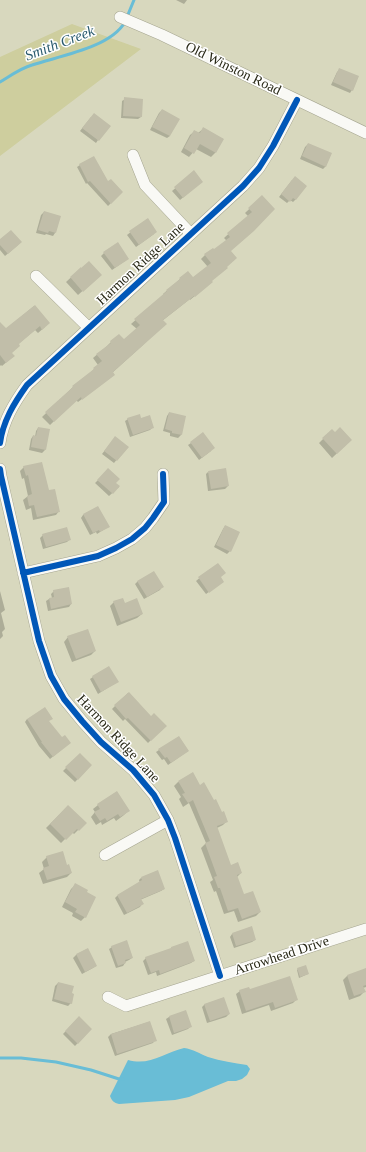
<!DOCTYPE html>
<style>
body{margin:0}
canvas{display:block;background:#d8d8be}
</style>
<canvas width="366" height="1152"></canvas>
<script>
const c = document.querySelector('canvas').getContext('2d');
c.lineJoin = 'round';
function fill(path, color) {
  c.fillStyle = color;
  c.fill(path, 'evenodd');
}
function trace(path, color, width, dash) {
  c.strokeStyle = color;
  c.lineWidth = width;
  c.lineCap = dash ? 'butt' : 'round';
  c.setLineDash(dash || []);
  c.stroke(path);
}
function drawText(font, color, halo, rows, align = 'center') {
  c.font = font + ' Georgia,serif';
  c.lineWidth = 3;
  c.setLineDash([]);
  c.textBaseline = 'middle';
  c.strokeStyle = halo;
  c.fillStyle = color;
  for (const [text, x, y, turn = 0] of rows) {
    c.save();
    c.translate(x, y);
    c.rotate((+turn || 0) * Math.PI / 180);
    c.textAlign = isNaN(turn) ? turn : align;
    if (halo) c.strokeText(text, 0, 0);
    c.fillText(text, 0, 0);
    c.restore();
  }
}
const green = new Path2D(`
 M72 24 141 49 0 156V57Z`);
const water = new Path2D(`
 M184 1048C193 1049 200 1054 208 1057 221 1061 234 1063 247 1065L250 1069 247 1075 242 1079 236 1081H228L189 1097 175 1100 119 1104C114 1103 112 1101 110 1096L128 1060C150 1066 164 1053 184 1048Z`);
const shadow = new Path2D(`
 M176 0H187L184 4Z
 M340 69 352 90 350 93 331 85 337 72Z
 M125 99 141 117 138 119 121 118 122 101Z
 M162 110 170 136 167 138 150 130 159 113Z
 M91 117 98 140 96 143 80 131Z
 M203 129 223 139 215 153 211 157 196 149 189 157 181 152 190 135 195 131 198 133Z
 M308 144 326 166 323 169 300 159 305 147Z
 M80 165 107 183 122 192 108 206 87 183 86 184 77 167Z
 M194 172 199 184 180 200 172 191Z
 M292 180 296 199 293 202 290 200 287 203 279 197Z
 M262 197 230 251 208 285 190 300V299L162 321 143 345 112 373 110 378 78 402 76 400 50 425 42 417 73 387 90 373 98 365 93 358 107 346 111 342 124 341 137 329 131 324 164 295 163 294 180 279H193L208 267 201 259 205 255 214 250 227 241 224 238 248 216 245 213Z
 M44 212 60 217 55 233 53 236 46 234 45 235 36 233 41 215Z
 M147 219 154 234 136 247 127 235Z
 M0 240 18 245 5 256 0 250Z
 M104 253 125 261 112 270 101 256Z
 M80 269 96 279 78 295 66 282Z
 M34 306 45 327 38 333 35 330 18 344 11 353 9 360 2 366 1 365 0 366V330H5Z
 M169 413 185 417 181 435 178 438 170 436V433L163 431 167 416Z
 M128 419 141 420 153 427 150 430 130 437 125 421Z
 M38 428 45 450 42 453 29 450 31 439 33 436 35 437 36 431Z
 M332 430 335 433 351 440 332 458 319 443Z
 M113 440 127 447 114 463 102 454Z
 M191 443 211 451 199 460 188 445Z
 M24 467 48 492 59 511 56 515 33 520 31 508 26 510 23 500 28 496 24 478 22 479 20 471Z
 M108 470 115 483 119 487 109 496 95 483Z
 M208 472 228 486 225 489 208 491 206 474Z
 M98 507 108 527 97 534 96 532 90 535 81 518 83 515Z
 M225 526 230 551 227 554 214 547 223 529Z
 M43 535 70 539 67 542 43 549 40 538Z
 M210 569 220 578V584L206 594 196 581Z
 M138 581 162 587 160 590 144 599 135 584Z
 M0 591 5 610 1 613 5 629 2 632 3 636 0 639Z
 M54 591 71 604 69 607 48 611 46 601 49 599 52 598 51 594Z
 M114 602 124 604 142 614 137 618 117 626 110 606Z
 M68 637 95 651 91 655 72 662 64 642Z
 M93 677 117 682 98 694 90 679Z
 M128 693 151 717 165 726 148 743 125 719 123 721 112 709Z
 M27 719 48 722 67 745 50 759 39 746 25 722Z
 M159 750 188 751 168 765 164 759 162 760 156 752Z
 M80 754 91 765 75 782 63 771Z
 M178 782 200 786 227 821 223 825 217 828 230 866 241 873 237 877 243 895 260 912 256 916 238 922 234 911 224 914 216 891 214 892 210 882 213 880 201 848 206 843 189 803 183 807 179 799 181 797 174 786Z
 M98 805 128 811 124 815 116 821 114 818 102 825 101 822 96 825 91 817 95 812 93 809Z
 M68 806 85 823 74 834 72 832 61 843 46 828Z
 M47 857 67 866 71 873 67 877 43 884 39 873 44 869 42 862Z
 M141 878 164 889 161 891 140 900 142 904 140 907 124 915 115 898 117 896 140 883 139 880Z
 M76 884 85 917 81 921 72 916 73 913 62 907 71 889Z
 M232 934 255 940 252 942 234 948 230 937Z
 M112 947 132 958 129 960 125 962V963L123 966 116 968 109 949Z
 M87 949 96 966 93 968 82 974 73 958 76 955Z
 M169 950 194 961 191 963 157 976 156 972 148 975 143 961 146 958Z
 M298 969 308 974 299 978 297 970Z
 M366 970V987L363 988 364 992 360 996 349 1000 343 980 347 976Z
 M58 983 71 1003 68 1006 52 1001 55 986Z
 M240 991H249L297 999 293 1003 271 1011 269 1005 242 1014 236 994Z
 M205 1004 229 1014 226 1017 207 1023 202 1007Z
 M185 1011 190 1027 188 1029 172 1035 166 1019 169 1017Z
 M79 1017 91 1029 75 1046 63 1034Z
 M149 1022 155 1040 153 1043 115 1056 108 1037 111 1034Z`);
const stream = new Path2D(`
 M127 17 134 0
 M0 82C10 76 21 68 32 65 59 56 110 48 125 22
 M0 1058H21L56 1062 91 1070 119 1079H123`);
const building = new Path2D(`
 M339 68 359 76 353 91 333 82Z
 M124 97 143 99 142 117 123 116Z
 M162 109 180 119 170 136 152 127Z
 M94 113 111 126 99 141 82 128Z
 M203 127 224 139 216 153 200 144 194 154 184 148 194 130 200 133Z
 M308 143 332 153 326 167 302 156Z
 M94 156 108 181 111 179 123 192 111 204 90 181 88 182 79 164Z
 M194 170 203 182 183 198 174 187Z
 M295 176 307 186 296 200 293 198 290 202 281 194Z
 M262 195 275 209 254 231 231 251 237 258 227 267 228 268 212 281 213 282 195 297 194 296 163 320 167 324 113 372 115 375 82 400 81 397 54 422 45 412 73 387 72 386 94 369 93 368 102 361 96 354 111 343 110 341 119 334 124 339 140 325 134 319 167 291 166 290 180 279 179 278 188 271 193 277 211 263 204 254 213 248 214 249 230 237 227 233 252 212 248 208Z
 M44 211 61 216 56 233 49 231 48 233 38 230Z
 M148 218 157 232 139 245 129 231Z
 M11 230 22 242 8 254 0 245V239Z
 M118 242 129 259 115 268 103 252Z
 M89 261 102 275 83 292 70 277 81 267V268Z
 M35 305 50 323 42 330 40 326 19 344 20 346 12 353 15 356 6 363 0 355V322L6 328Z
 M169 412 186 416 182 435 172 433V431L165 429Z
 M140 414 141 418 150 415 154 428 133 435 127 418Z
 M38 427 50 429 46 450 31 447 33 435 36 436Z
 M340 427 352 440 337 454 322 438 332 429 335 432Z
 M203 432 215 448 202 458 190 442Z
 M115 436 129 447 117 461 104 451Z
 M42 462 49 490 55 489 60 512 37 517 34 505 29 506 27 496 32 494 28 475 26 476 23 466Z
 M108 468 120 479 116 483 120 486 113 494 97 480Z
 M226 468 229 486 211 489 208 471Z
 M98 506 110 527 100 532 99 530 93 533 83 514Z
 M225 525 240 532 231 552 216 545Z
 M67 527 71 540 46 547 42 534Z
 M218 563 226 573 221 577 224 582 209 593 198 577Z
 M154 571 164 587 147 597 137 581Z
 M69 587 72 604 51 609 49 598 54 597 53 590Z
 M123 598 125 603 137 598 143 614 121 622 113 601Z
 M88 629 96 651 76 659 67 636Z
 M109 666 119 682 101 692 92 676Z
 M129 692 151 716 154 713 167 726 151 741 128 718 126 719 114 705Z
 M45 707 53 719 49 721 62 737 65 735 71 743 53 757 41 742H42L27 719Z
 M179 736 189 751 171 763 167 757 165 758 158 749Z
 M80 753 92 765 78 780 65 767Z
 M193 772 200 785 204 782 214 800 216 799 222 812 224 811 228 822 217 826 231 865 238 862 242 873 237 875 244 894 253 891 261 912 242 919 238 908 228 911 220 888H218L214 877 217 876 205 843 210 841 193 800 188 803 182 794 185 793 178 781Z
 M117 791 130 811 120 817 118 814 107 821 105 818 100 821 94 812 100 809 97 804Z
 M68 805 87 823 79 831 77 829 66 840 50 824Z
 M63 851 67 865 69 864 72 873 47 880 43 868 49 866 46 856Z
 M158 870 165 889 141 899 144 904 127 913 117 895 142 880 141 877Z
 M75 883 88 890 87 892 96 897 86 918 75 912 77 909 65 902Z
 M252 926 256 940 236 946 232 933Z
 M127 940 133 958 125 960 126 963 118 966 111 946Z
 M188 941 195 961 160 974 159 970 151 973 145 957 171 948V947Z
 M88 948 97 966 85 972 76 954Z
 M306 965 309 974 300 977 297 968Z
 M366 968V985L363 986 366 992 354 996 347 975Z
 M290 976 298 1000 275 1008 273 1002 246 1011 239 990 249 987 250 989Z
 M58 982 74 986 72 993 74 994 72 1004 54 999Z
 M224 997 230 1014 210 1021 204 1004Z
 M186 1010 192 1027 174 1033 169 1016Z
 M79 1016 92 1029 78 1044 65 1031Z
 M150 1021 157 1041 117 1054 111 1034Z`);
const minor = new Path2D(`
 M120 17 162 35 366 133
 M133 155 145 185 191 234
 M36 276 89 328
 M0 443C3 421 14 403 27 385L243 186 259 168 273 146 297 100
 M0 469 1 476 39 641 51 676 64 699 82 721 101 742 133 770 154 795 168 820 175 838 220 976
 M23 573 98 556 116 548 132 539 145 528 153 518 164 502 163 474
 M105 855 168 820
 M108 997 126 1006 366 929`);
const cycleway = new Path2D(`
 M0 443C3 421 14 403 27 385L243 186 259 168 273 146 297 100
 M0 469 1 476 39 641 51 676 64 699 82 721 101 742 133 770 154 795 168 820 175 838 220 976
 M23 573 98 556 116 548 132 539 145 528 153 518 164 502 163 474`);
const streetNames = [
 ["Old Winston Road",233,69,26],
 ["Harmon Ridge Lane",141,264,-43],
 ["Harmon Ridge Lane",118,739,47],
 ["Arrowhead Drive",282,956,-18]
];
const waterNames = [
 ["Smith Creek",60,44,-21]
];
fill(green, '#cece9e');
fill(water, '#69bdd6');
fill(shadow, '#0003');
trace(stream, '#69bdd6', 3);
fill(building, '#c1bea9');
trace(minor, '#a5a590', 12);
trace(minor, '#f9f9f5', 11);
trace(cycleway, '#0057b8', 6);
drawText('14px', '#282816', '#fff', streetNames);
drawText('italic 15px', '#2b5b6f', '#fff', waterNames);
</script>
